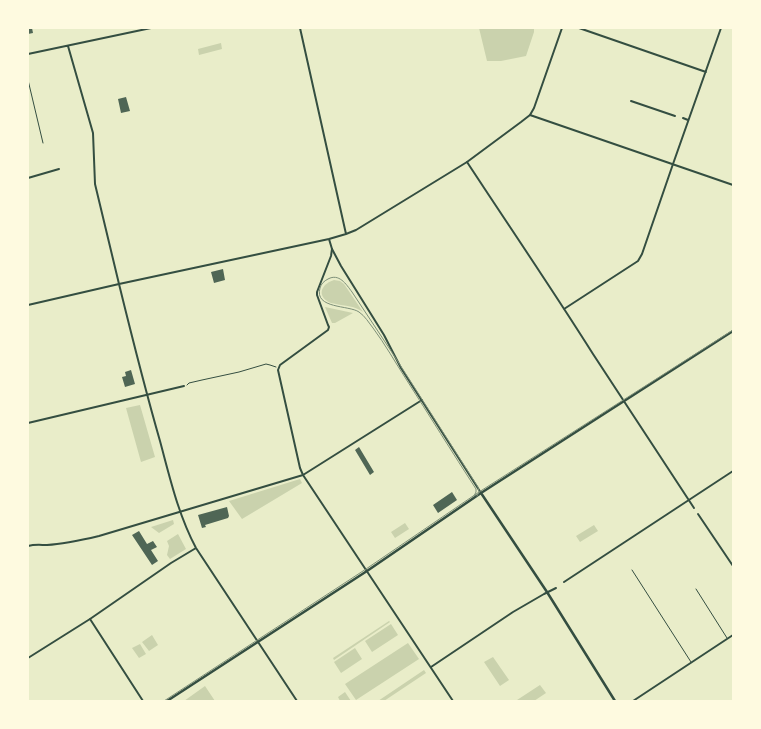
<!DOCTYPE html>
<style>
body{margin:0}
#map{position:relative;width:761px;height:729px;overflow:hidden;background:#e9edc9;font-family:Merriweather,serif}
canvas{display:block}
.frame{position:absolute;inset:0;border:29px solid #fefae0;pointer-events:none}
</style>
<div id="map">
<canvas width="761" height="729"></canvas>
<div class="frame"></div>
</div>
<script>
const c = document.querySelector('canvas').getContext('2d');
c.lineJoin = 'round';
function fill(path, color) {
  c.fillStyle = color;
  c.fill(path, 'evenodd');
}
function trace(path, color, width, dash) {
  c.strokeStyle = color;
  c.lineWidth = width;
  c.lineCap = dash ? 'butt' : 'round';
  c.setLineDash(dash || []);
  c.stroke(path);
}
const green = new Path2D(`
 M479 28H534V32L526 56 501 61H487Z
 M221 43 222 49 199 55 198 49Z
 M334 280 340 281 344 284 363 312C355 306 345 306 336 304 333 303 329 303 327 301 316 293 324 283 334 280Z
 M325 307 353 313 335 323H332Z
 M140 405 155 457 141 462 126 408Z
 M300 479 302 483 242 519 229 501Z
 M173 520 174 524 159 533 151 527Z
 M405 523 409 529 395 538 391 532Z
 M594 525 598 531 580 542 576 536Z
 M178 534 186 549 170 559 167 555 169 546 167 541Z
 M389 621 390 622 334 660 333 658Z
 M391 624 398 635 372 652 365 641Z
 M152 635 158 645 149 651 142 642Z
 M408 643 419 659 356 700 345 684Z
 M140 644 146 654 139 658 132 648Z
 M355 648 362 659 341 673 334 662Z
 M493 657 509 680 500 686 484 662Z
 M424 670 426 673 384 701H378Z
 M540 685 546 693 534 701H517V700Z
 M205 686 215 701H184Z
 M345 692 351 701H340L338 697Z`);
const building = new Path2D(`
 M28 28H32L33 33 28 34Z
 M126 97 130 111 121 113 118 99Z
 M223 269 225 280 214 283 211 272Z
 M131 370 135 384 125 387 122 377 126 376 125 372Z
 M359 447 374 472 370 475 355 450Z
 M452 492 457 500 438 513 433 505Z
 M227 507 229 516 228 518 205 525 206 527 202 528 198 515Z
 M139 531 147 544 153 541 157 547 151 550 158 561 152 565 132 535Z`);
const path = new Path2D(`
 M187 385 189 383 202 380 239 372 266 364 270 365 276 367`);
const service = new Path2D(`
 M28 80 43 143
 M632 570 691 662
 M696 589 727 638`);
const minor = new Path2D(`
 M579 28 706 72
 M68 46 93 133 95 184 119 284
 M28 54 151 28
 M631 101 675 116
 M530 115 733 185
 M683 118 688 120
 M467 162C509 226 552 289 593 354 627 405 660 457 694 508
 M28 178 59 169
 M332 249 331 256 317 292V295L328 325 329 327 328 330 280 365 278 370 300 468 303 475 453 701
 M564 309 638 261 642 254 673 164 721 28
 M28 423 184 386
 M698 514 733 566
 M28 546C35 544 41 545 47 545 65 544 82 540 99 536L303 475 422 400
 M564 582 733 471
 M90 619 143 701
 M431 667 513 612 544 594 556 588`);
const tertiary = new Path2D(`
 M300 28 346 234
 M329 239 332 249 341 266 384 335 401 368 481 493
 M119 284C132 337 145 389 160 441 170 478 178 514 196 548L297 701
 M28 305 119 284 329 239 346 234 356 230 467 162 521 122 530 115 534 108 562 28
 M28 658 90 619 171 563 196 548
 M633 701 733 635`);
const secondary = new Path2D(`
 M481 493 547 592 615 701
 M167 701 367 571 481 493 733 331`);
const tram = new Path2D(`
 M474 496 476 492V489C452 452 429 415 406 379 395 362 385 344 373 328 369 323 365 316 359 312 349 305 314 309 320 288 321 284 324 281 328 279 339 273 346 284 352 292L395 357 478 487 479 492 477 496
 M164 701 366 569 479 492 733 330`);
fill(green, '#cad2ad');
fill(building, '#4f6655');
trace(path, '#344e41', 1);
trace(service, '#344e41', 1);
trace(minor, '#344e41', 2);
trace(tertiary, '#344e41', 2);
trace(secondary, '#344e41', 2.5);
trace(tram, '#7c8e77', 1);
</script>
